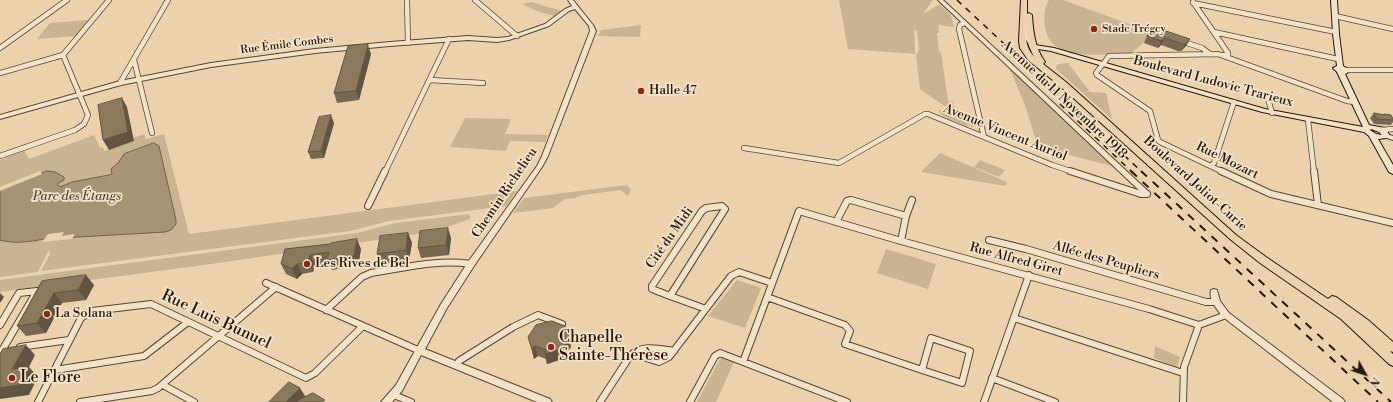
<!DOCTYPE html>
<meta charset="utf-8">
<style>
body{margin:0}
#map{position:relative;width:1393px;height:402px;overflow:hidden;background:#ebd2ac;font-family:"Libre Bodoni",serif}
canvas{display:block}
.north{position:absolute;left:1345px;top:354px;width:40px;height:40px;-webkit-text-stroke:3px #f2e2c9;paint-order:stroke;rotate:130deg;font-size:11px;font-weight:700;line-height:16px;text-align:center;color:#24190a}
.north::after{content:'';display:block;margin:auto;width:14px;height:18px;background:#24190a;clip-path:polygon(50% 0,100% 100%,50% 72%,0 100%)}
</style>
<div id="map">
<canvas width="1393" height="402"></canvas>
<div class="north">N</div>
</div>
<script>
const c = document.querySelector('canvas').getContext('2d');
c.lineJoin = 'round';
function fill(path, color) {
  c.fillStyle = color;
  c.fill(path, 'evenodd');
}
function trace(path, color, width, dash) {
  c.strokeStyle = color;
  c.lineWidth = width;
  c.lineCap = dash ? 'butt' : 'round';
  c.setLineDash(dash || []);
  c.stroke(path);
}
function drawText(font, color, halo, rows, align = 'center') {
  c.font = font + ' "Libre Bodoni",serif';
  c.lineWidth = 3.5;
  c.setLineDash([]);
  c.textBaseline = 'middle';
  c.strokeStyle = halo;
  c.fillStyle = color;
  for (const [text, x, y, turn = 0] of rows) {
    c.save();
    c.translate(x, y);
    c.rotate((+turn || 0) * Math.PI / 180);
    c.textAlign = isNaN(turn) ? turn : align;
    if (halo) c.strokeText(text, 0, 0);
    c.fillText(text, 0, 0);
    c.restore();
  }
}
const green = new Path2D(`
 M839 0H933L923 14 940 4 951 15 954 27 938 25 939 33H937L939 52H941L948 101 953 102 954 107 958 110 955 112 975 123V125L973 127 968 125 966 126 945 117 938 111 946 107 920 89 916 55 919 50 917 31H915L914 25 916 22 914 25 915 54 848 49Z
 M1049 0H1063L1154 33C1148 38 1137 50 1130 53 1127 54 1122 53 1118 54 1099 55 1075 57 1057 47 1043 39 1041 12 1049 0Z
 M531 2 562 11 555 16 539 12 522 4Z
 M89 20 76 36 37 39 50 23Z
 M641 25 640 37 598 36 601 30Z
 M1068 63 1090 92 1106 93 1112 119 1056 69V66L1059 64Z
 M1009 67 1112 166 1038 147 1026 108Z
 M465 118 511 119 505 134 548 135 545 142 510 141 506 151 450 147Z
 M144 134 146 139 164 134 189 234 517 191 506 206 389 221 350 231 41 271 50 254 49 250 38 272 0 277V160L24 150 29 159 94 135 100 148 103 147 104 151 134 141 133 138Z
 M940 153 1007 182 1006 186 921 172Z
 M980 160 1005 170 999 177 974 167Z
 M627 185 631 189 628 196 620 190 583 195 575 198 565 199 553 208 513 213 524 198Z
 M470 214V219L428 234H418L204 265 0 292V280L357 233 395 223Z
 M886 249 936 264 928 289 877 273Z
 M737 280 761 288 745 328 708 316Z
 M1155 346 1180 357 1177 367 1154 358Z
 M721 357 734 362 716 402H697Z`);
const water = new Path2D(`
 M154 143 159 146 176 220V224L171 230 165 232 44 239C29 242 14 244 0 240V189L47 171 55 172 64 177V180L57 184 60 187 72 182 109 175 112 174 111 169 118 163 124 154Z`);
const pier = new Path2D(`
 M40 171 42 174 0 191V187Z
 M64 232 62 236 75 234 72 239 42 242 48 234Z`);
const minorFar1 = new Path2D(`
 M407 0 408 43
 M475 0 517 36
 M1193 2 1228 53V55H1223
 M1193 3 1336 32
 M1335 16 1393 29
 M964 23 960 25 959 29 984 137
 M1214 32 1338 59
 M1181 41 1202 48 1210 54
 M0 48 67 0
 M134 60 152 133
 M1347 70H1393
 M0 73 63 55
 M430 80 483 83
 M120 83 168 0
 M1264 96 1268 99 1272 113
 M1308 120 1314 172
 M1382 130 1393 129
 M744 148 839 163 925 114H928L1052 165 1073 172
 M0 156 75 130 84 124 88 115 63 55 109 0
 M1212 165 1214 163 1234 102
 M385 172 449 39
 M1223 172 1160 142 1158 140 1150 111 1097 75 1096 73 1109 56 1218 54 1347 101 1355 102`);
const minor = new Path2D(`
 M1070 171 1141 194H1147
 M1221 171 1271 194 1393 223
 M1314 171 1318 205
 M368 206 385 171
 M722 206 725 209 670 296 652 289V286L702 211 706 208Z
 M836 222 847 201 851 200 906 216
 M989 240 1026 249 1206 302H1216
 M901 241 906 216 912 200
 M266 283 420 351
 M670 296 706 309
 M767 297 845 325 850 331 845 344 922 370
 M326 310 362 277 371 273C404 268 437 259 471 264
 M1014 318 1183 373
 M0 325 19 293 37 291 0 354
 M931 338 970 351 962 383 922 370Z
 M20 347 69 340
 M630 356C642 344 659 349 674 351
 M743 362 799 211 901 241 1149 309 1199 325 1226 315
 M456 365 459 361 513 327 538 315 562 324
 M55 370 144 356 188 322
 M992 378 1055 402
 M163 385 194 402
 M394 395 411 402
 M38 402 81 318 92 311 151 304 306 378 315 373 363 326
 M80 402 152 391 158 388 276 287
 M600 402 630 356H640L659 362 669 357 731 276 739 272 772 283
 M690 402 715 356 720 353 847 402
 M984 402 1029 275
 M1183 402 1184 367 1199 325`);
const tertiary = new Path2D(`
 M568 0H573L593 25 596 31 548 156 542 167 474 266 447 308 425 349 550 399 552 402H537L421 355 402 391 392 402H381L396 385 441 304 468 262 537 166 542 156 590 31 589 26 575 9 569 11 549 26 509 40 497 42 468 40 390 46 315 53 211 67 121 85 0 119V115L120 81 211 63 315 49 390 42 468 36 497 38 508 37 545 24 565 9 572 6Z
 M938 0H943L1149 192 1150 194 1149 196H1145Z
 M1386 134 1393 136V140L1384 137 1383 136 1384 135Z
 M1214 289 1217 290 1220 301 1229 313 1343 399 1345 402H1333L1223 317C1217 309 1208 300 1211 290Z`);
const secondary = new Path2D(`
 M1331 0H1337L1339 34 1343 66 1350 70 1347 73 1345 74 1369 125 1385 128 1390 136 1386 138 1378 139 1393 165V174L1389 172 1369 136 1364 132 1262 112 1051 51 1031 48 1025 38 1021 22 1024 20 1027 22 1031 38 1035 45 1054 48 1265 109 1363 127 1337 72 1333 68 1337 66 1333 34ZM1371 129 1379 132 1382 135 1376 134 1370 130Z`);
const primary = new Path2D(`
 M1021 0H1027V14L1029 13 1032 15C1033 32 1035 48 1045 62L1043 64 1066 82 1236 235 1266 257 1328 299 1332 296 1336 297 1368 320 1393 342V352L1390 351 1393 354V366L1389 364 1341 319 1260 263 1230 239 1060 86 1028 60 1020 48 1019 41ZM1026 27 1029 46 1034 57C1026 47 1025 38 1026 27Z`);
const railFar1 = new Path2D(`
 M957 0 1142 172
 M1060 104 1132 172`);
const rail = new Path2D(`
 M1131 171 1378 402
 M1141 171 1391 402`);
const wall = new Path2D(`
 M1147 36 1190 39 1186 46 1181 51H1178L1161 45 1158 48 1144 43Z
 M371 54 359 100 337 103 334 93Z
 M1374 113 1383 115 1384 114 1393 119V122L1391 125 1374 124 1370 118Z
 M334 123 324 158 311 159 308 152Z
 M408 233 412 243 409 260 381 264 377 254Z
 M451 238 449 255 421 258 418 248Z
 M285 249H361L358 266 332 270 329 263 315 265 313 272 302 274 297 279 286 274 281 264Z
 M42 281 94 285 86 300 62 303 46 333 26 336 17 326Z
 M528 337 571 347 562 359 547 364 546 359 538 356 534 359Z`);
const shadedWall = new Path2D(`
 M1165 38 1161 45 1158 48 1161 41Z
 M1190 39 1186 46 1181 51 1185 44Z
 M368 45 371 54 359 100 356 91Z
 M122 98 127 107 134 141 109 150 103 140Z
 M331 115 334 123 324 158 321 151Z
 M448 228 451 238 449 255 446 245Z
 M408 233 412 243 409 260 406 250Z
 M357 239 361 249 358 266 354 256Z
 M310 255 315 265 313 272 308 262Z
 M297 264 302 274 297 279 292 269Z
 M86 275 94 285 86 300 78 290Z
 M0 293 4 297 0 303Z
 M54 293 62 303 46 333 37 323Z
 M569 337 571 347 562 359 547 364 545 354Z
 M26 345 35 355 29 367 38 377 29 395 0 399V388L12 369Z
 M535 346 538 356 534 359 532 349Z
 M300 388 309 402H286Z`);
const building = new Path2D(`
 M1157 28 1190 39 1185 44H1182L1165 38 1161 41 1147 36Z
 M368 45 356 91 334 93 348 46Z
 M122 98 128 132 103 140 98 105Z
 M1374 113 1384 115V114L1391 115 1393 119V120L1377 119Z
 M331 115 321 151 308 152 319 117Z
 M448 228 446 245 418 248 420 231Z
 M408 233 406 250 377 254 380 236Z
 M357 239 354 256 327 260 329 252 310 255 308 262 297 264 292 269 281 264 285 249 330 244 331 243Z
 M86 275 78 290 54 293 37 323 17 326 42 281Z
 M552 321 565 326 569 337 561 349 545 354 546 350 535 346 532 349 528 337 536 325Z
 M26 345 12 369 28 367 19 385 0 388V354L3 349Z
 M289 382 300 388 286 402H269Z
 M313 393 325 400 321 402H295Z`);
const markers = [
 [1094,29,4,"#8f2418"],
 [641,91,4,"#8f2418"],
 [307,264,4,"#8f2418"],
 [47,314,4,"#8f2418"],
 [551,347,4,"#8f2418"],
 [12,378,4,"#8f2418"]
];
const farPoinames = [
 ["Stade Trégey",1102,29]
];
const farStreetnames = [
 ["Rue Émile Combes",287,45,-7]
];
const streetNames = [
 ["Boulevard Ludovic Trarieux",1213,82,15],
 ["Avenue du 11 Novembre 1918",1064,100,43],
 ["Avenue Vincent Auriol",1005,133,22],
 ["Rue Mozart",1227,161,26],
 ["Boulevard Joliot-Curie",1195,184,42],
 ["Chemin Richelieu",505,193,-56],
 ["Cité du Midi",670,238,-55],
 ["Rue Alfred Giret",1016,260,15],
 ["Allée des Peupliers",1106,261,16]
];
const poiNames = [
 ["Halle 47",649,91],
 ["Les Rives de Bel",315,264],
 ["La Solana",55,314]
];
const parkNames = [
 ["Parc des Étangs",77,197]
];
const nearStreetnames = [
 ["Rue Luis Bunuel",216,320,25]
];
const nearPoinames = [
 ["Chapelle",559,338],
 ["Sainte-Thérèse",559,356],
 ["Le Flore",20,378]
];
fill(green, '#c9b390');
fill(water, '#a79375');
trace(water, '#73624a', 1);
fill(pier, '#ebd2ac');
trace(minorFar1, '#564732', 6);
trace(minor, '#564732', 8);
trace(tertiary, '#564732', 2);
trace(secondary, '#24190a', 2);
trace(primary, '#24190a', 2);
trace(minorFar1, '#f2e2c9', 4.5);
trace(minor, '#f2e2c9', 6);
fill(tertiary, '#f2e2c9');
fill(secondary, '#f2e2c9');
fill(primary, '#ebd2ac');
trace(railFar1, '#24190a', 1.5, [6, 6]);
trace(rail, '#24190a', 2, [8, 8]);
fill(wall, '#786851');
fill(shadedWall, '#615542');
fill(building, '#8b795e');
trace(building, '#615542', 1);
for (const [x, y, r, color] of markers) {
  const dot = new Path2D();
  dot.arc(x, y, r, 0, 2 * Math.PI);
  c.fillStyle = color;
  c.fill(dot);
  trace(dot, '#f2e2c9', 1.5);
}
drawText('11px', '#24190a', '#f2e2c9', farPoinames, 'left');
drawText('11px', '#24190a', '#f2e2c9', farStreetnames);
drawText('13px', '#24190a', '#f2e2c9', streetNames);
drawText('13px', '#24190a', '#f2e2c9', poiNames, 'left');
drawText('italic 13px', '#564732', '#f2e2c9', parkNames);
drawText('16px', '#24190a', '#f2e2c9', nearStreetnames);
drawText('16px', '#24190a', '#f2e2c9', nearPoinames, 'left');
</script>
